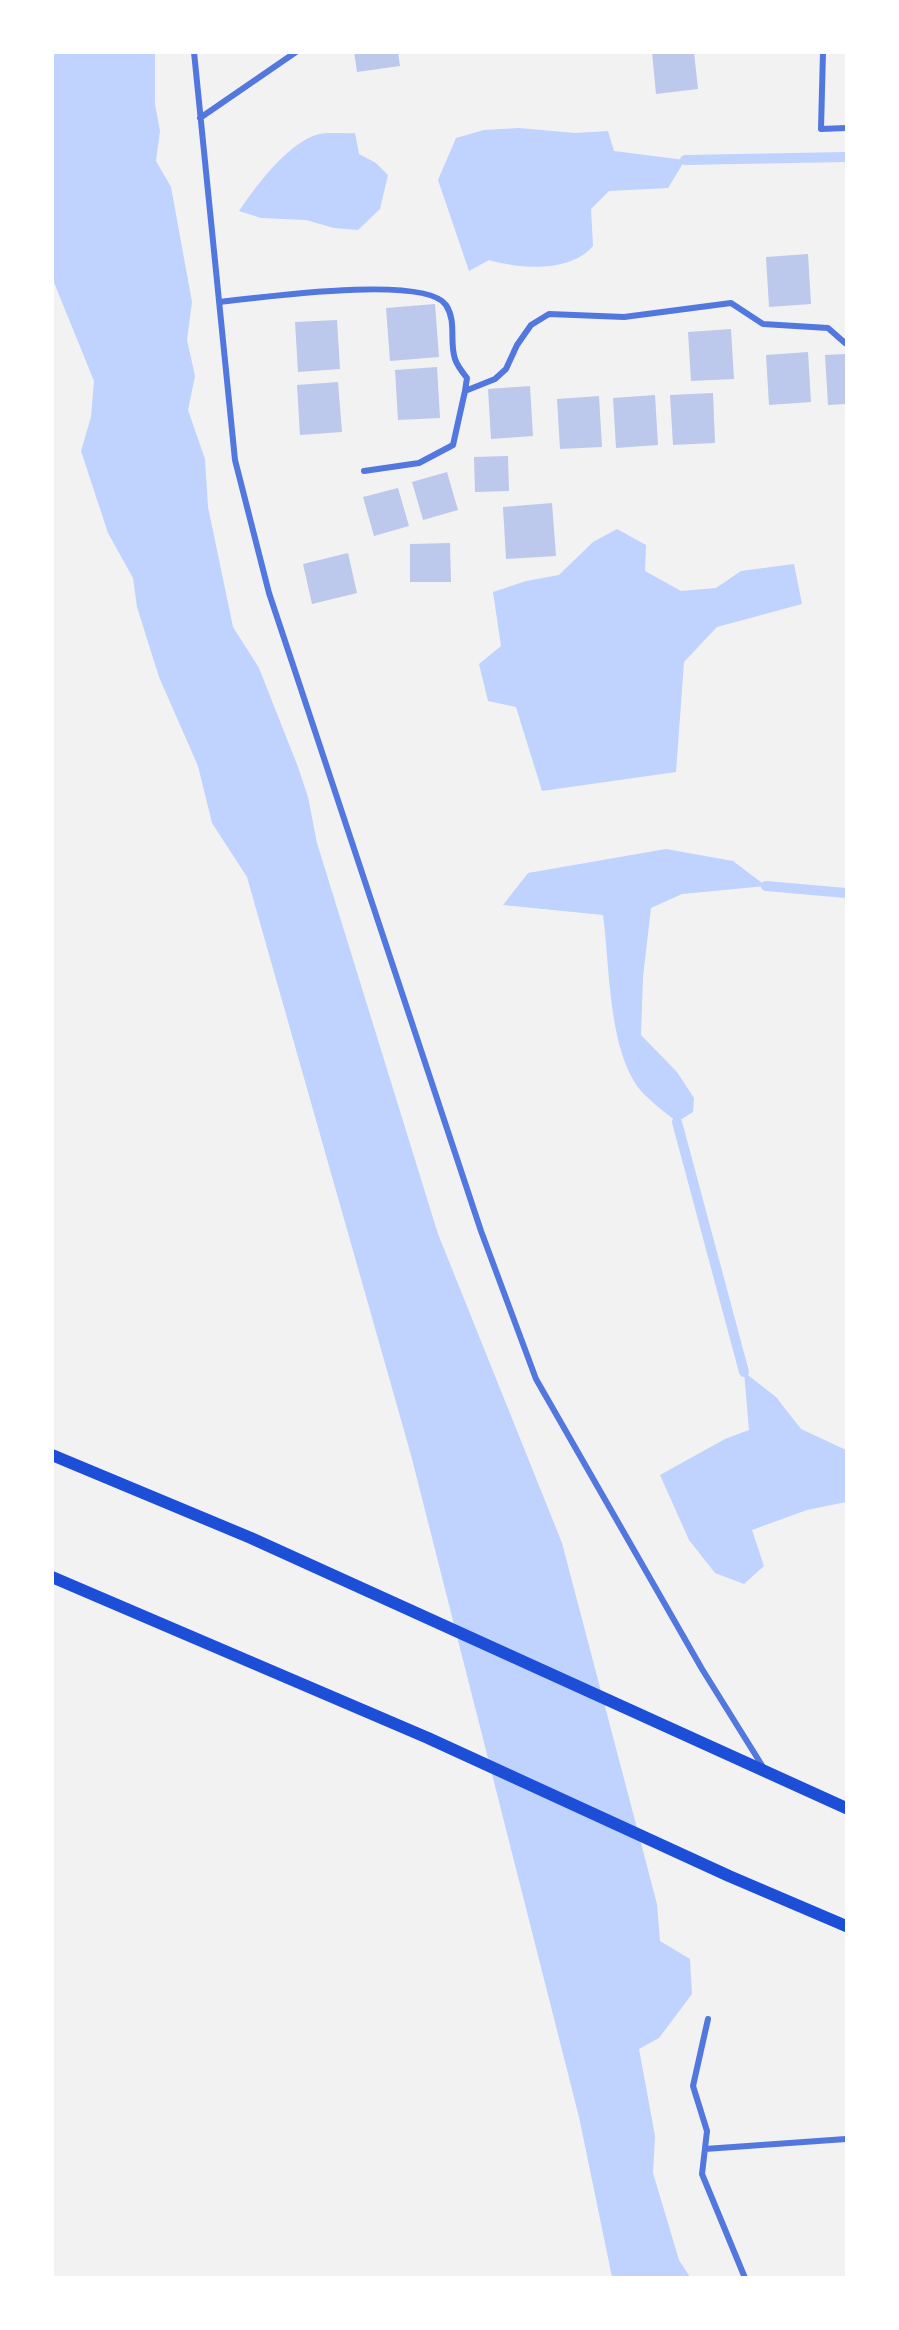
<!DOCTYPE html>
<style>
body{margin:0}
#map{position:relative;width:899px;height:2330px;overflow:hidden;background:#f2f2f2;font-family:"Golos Text",sans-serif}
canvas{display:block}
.frame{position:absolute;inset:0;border:54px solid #fff;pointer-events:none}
</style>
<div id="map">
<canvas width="899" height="2330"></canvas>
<div class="frame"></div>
</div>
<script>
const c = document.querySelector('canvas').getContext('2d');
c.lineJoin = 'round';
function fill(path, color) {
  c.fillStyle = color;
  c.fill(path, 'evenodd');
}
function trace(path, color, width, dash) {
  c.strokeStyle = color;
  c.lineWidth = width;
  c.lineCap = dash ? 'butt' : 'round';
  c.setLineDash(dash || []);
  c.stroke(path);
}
const water = new Path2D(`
 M52 53H155V104L160 131 156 161 171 187 192 302 187 340 195 376 188 410 205 459 208 507 233 627 259 668 298 767 308 797 317 843 438 1234 562 1543 657 1904 660 1941 690 1959 692 1994 659 2038 639 2049 655 2136 653 2173 679 2260 690 2277H612L579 2117 411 1455 247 877 212 823 198 766 159 677 137 607 133 578 108 533 81 451 91 417 94 381 53 280Z
 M519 128 575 133 608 131 614 151 685 160 668 188 609 191 591 209 593 246C570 273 520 269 489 260L469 271 438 180 456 138 484 130Z
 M355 133 359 154 376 163 388 175 380 209 358 230 334 228 306 220 261 218 239 211C256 186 284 148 313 136 324 131 343 134 355 133Z
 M617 529 646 545 645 571 681 591 716 588 741 571 794 564 802 604 717 627 684 662 676 772 542 791 516 707 488 701 479 664 501 646 493 592 526 581 559 575 593 542Z
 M666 849 733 861 766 886 682 894 651 908 643 977 641 1035 677 1072 694 1098 693 1112 677 1122C666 1113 652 1103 642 1092 608 1053 610 966 603 915L503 905 528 873Z
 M744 1372 776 1397 801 1429 846 1450V1502L807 1510 752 1530 764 1566 744 1584 715 1573 689 1540 660 1475 725 1439 749 1430Z`);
const stream = new Path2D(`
 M685 160 846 157
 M766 886 846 893
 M677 1122 744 1372`);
const building = new Path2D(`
 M354 52H398L400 66 357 72Z
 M652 52H694L698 89 656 94Z
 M808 254 811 304 769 307 766 257Z
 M435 304 439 357 390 361 386 308Z
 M337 320 340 369 298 372 295 322Z
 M731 329 734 379 691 381 688 332Z
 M808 352 811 402 769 405 766 355Z
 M846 354V404L828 405 825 355Z
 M437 367 440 418 398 420 395 370Z
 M338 382 342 432 300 435 297 385Z
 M530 386 533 436 491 439 488 389Z
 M713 393 715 443 673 445 670 395Z
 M655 395 658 445 616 448 613 398Z
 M599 396 602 447 560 449 557 399Z
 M508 456 509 491 475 492 474 457Z
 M447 472 458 510 423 520 412 482Z
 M398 488 409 526 374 536 363 497Z
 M552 503 556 556 506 559 503 507Z
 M450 543 451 582H410V544Z
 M348 553 357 593 312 604 303 564Z`);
const minor = new Path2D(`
 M194 52 235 460 269 593 295 671 481 1231 536 1379 702 1669 763 1767
 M823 52 821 129 846 128
 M200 118 296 52
 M219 302C257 298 425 274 446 305 457 322 449 341 455 359 457 365 463 373 467 378L465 391
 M364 471 419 463 453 445 465 391 495 379 506 369 517 345 531 325 549 314 624 317 731 303 763 324 828 328 845 343
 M708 2019 693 2086 707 2131 702 2174 745 2278
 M705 2149 846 2139`);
const secondary = new Path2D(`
 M52 1455 251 1538 846 1808
 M52 1577 428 1738 729 1876 846 1926`);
fill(water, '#bfd3fe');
trace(stream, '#bfd3fe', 10);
fill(building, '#bdc9ec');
trace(minor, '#5277de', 6);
trace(secondary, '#1d4ed8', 12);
</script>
